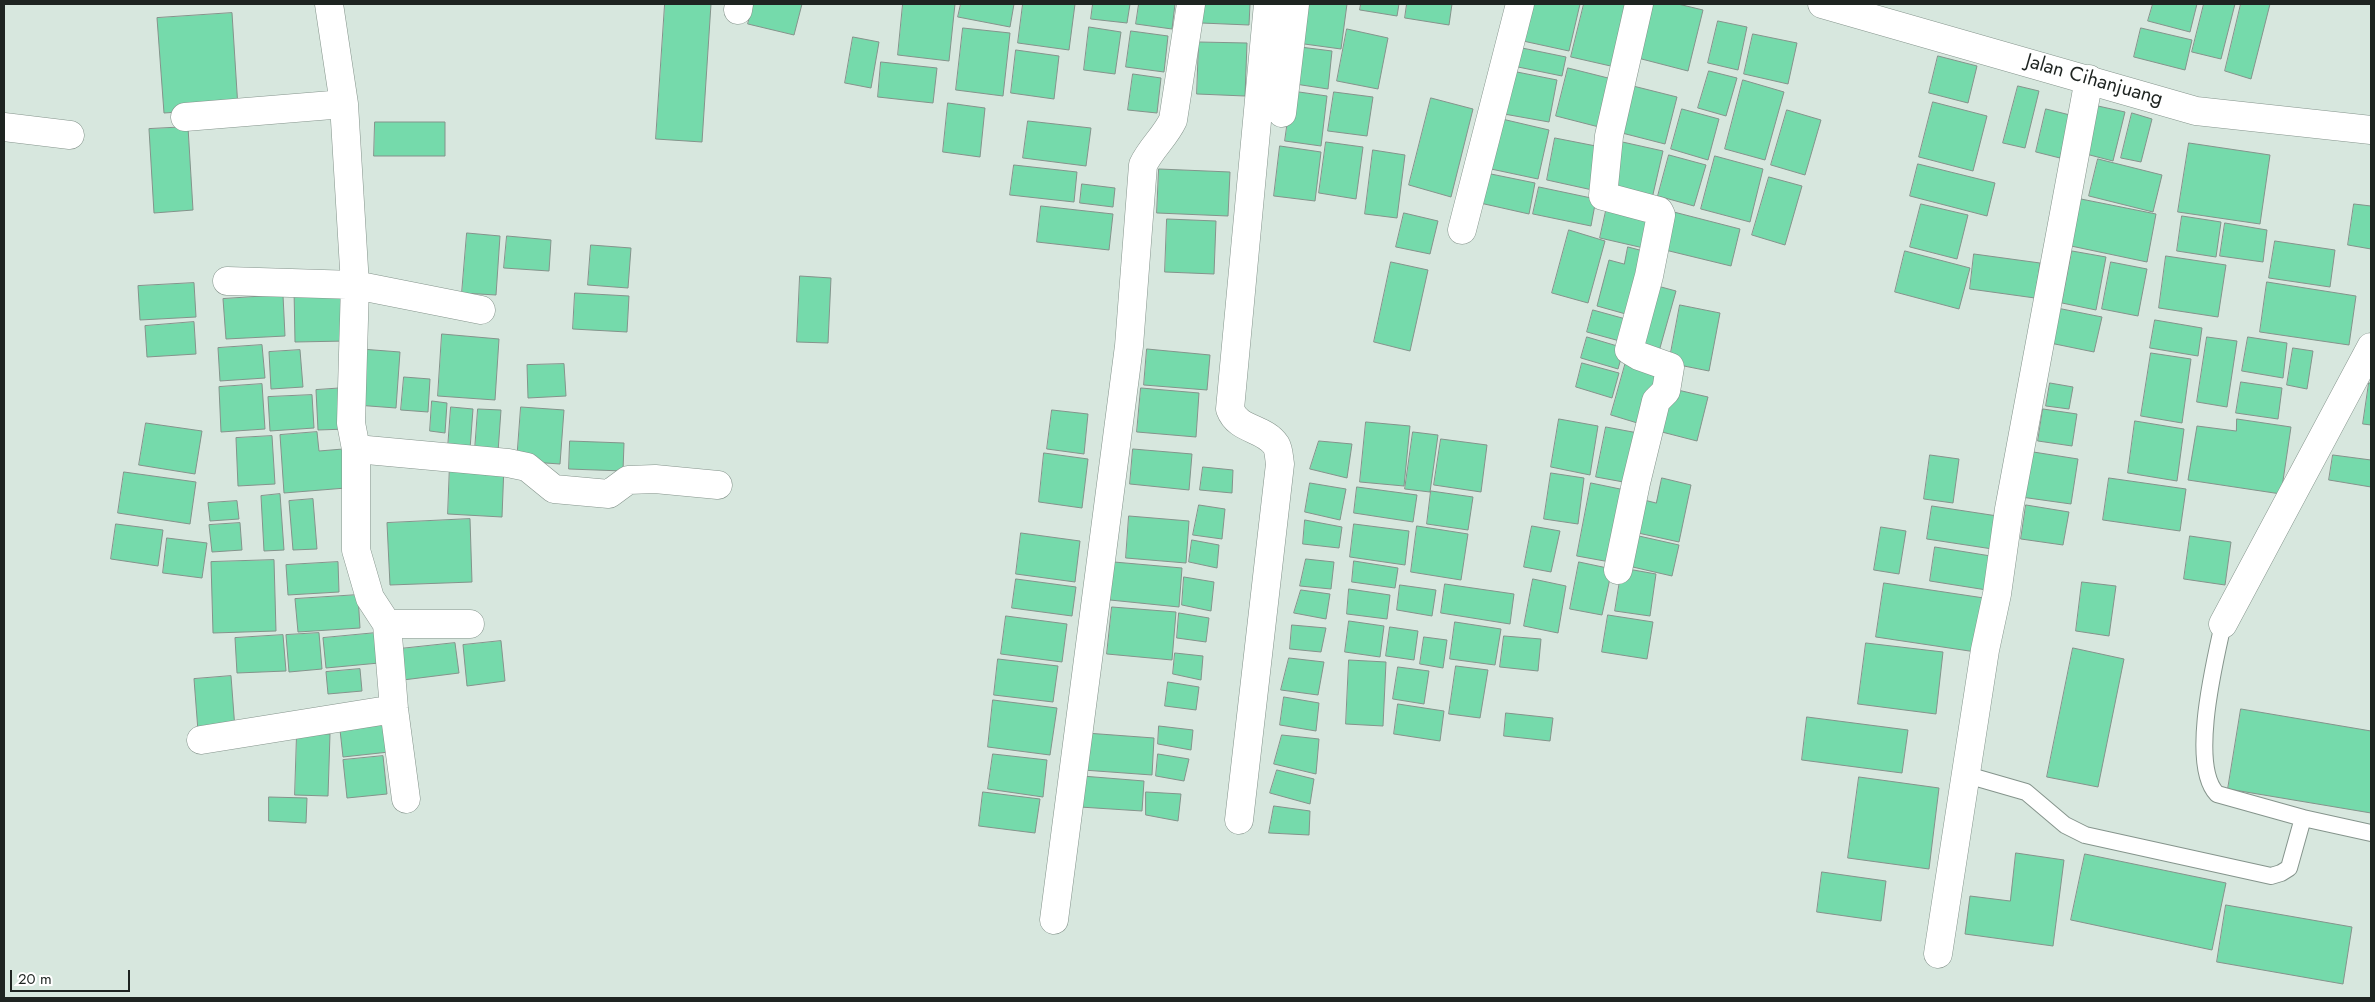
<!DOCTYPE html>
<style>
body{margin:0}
#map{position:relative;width:2375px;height:1002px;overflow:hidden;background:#d7e7de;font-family:Jost,sans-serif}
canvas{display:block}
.frame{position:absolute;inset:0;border:5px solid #1e2421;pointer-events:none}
.scale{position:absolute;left:10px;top:970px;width:120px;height:22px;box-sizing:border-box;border:2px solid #1e2421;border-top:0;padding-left:6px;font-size:15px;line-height:18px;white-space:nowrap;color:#1e2421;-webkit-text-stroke:4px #fff;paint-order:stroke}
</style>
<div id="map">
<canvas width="2375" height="1002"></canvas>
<div class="frame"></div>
<div class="scale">20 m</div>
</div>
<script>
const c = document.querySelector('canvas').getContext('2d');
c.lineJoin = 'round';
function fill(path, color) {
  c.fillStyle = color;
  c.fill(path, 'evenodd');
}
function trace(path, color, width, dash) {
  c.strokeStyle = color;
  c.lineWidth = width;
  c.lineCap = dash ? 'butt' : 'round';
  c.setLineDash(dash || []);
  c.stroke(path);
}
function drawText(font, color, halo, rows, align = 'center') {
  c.font = font + ' Jost,sans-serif';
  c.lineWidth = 4;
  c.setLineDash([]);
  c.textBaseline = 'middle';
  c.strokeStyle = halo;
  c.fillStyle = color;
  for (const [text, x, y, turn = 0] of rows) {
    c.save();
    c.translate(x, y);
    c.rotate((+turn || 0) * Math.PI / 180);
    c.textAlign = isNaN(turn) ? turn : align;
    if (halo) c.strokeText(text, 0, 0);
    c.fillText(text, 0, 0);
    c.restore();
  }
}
const building = new Path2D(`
 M665 4H711L702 142 656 139Z
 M753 4H802L794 35 748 24Z
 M903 4H955L949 61 898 55Z
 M961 4H1014L1010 27 958 17Z
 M1023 4H1075L1069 50 1018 43Z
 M1093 4H1130L1127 23 1091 19Z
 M1139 4H1175L1172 29 1136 24Z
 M1202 4H1250L1249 25 1201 23Z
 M1302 4H1347L1341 49 1297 43Z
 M1361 4H1399L1397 16 1360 10Z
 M1407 4H1452L1449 25 1405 18Z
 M1531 4H1580L1569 51 1523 41Z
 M1584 4H1630L1615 67 1571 57Z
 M1644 4H1678L1703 10 1688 71 1630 56Z
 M2153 4H2197L2190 32 2148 21Z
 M2204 4H2235L2221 59 2192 52Z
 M2241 4H2270L2251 79 2225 71Z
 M232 13 238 108 164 113 157 18Z
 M1718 21 1747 27 1738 70 1708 63Z
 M1089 27 1121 32 1115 74 1084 70Z
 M963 28 1010 33 1003 96 956 90Z
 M2141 28 2192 40 2185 70 2134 57Z
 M1347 29 1388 38 1378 89 1337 81Z
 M1131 31 1168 36 1164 72 1126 67Z
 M1753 34 1797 43 1788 84 1744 74Z
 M853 37 879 42 871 88 845 83Z
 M1199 42 1247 43 1245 96 1197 94Z
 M1300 47 1332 51 1328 89 1295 84Z
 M1522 48 1566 57 1562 76 1518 67Z
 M1016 50 1059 56 1054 99 1011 93Z
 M1938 56 1977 66 1968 103 1929 93Z
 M881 62 937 68 933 103 878 97Z
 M1568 68 1612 79 1599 127 1556 116Z
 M1512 71 1557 80 1549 122 1504 114Z
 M1709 71 1737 78 1726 116 1698 108Z
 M1133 74 1161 78 1157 113 1128 110Z
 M1743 80 1784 92 1765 160 1725 149Z
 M1633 86 1677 97 1665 144 1622 133Z
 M2018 86 2039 91 2025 148 2003 143Z
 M1292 91 1327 96 1321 146 1285 141Z
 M1334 92 1373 97 1367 136 1328 131Z
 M1431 98 1473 109 1451 197 1409 185Z
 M1933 102 1987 116 1973 171 1919 157Z
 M948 103 985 108 980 157 943 152Z
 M2098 106 2125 112 2113 161 2086 154Z
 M1682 109 1719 119 1708 160 1671 149Z
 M2046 109 2070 115 2060 158 2036 152Z
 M1787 110 1821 120 1805 175 1771 165Z
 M2132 113 2152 119 2141 162 2121 158Z
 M1502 119 1549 130 1538 179 1491 169Z
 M1028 121 1091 128 1086 166 1023 158Z
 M375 122H445V156H374Z
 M188 127 193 210 154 213 149 129Z
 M1555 138 1606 148 1597 191 1547 180Z
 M1618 141 1663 151 1651 203 1607 193Z
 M1326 142 1363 147 1356 199 1319 193Z
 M2189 143 2270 155 2260 224 2178 212Z
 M1280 146 1321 152 1315 201 1274 196Z
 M1373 150 1405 155 1397 218 1365 214Z
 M1669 155 1706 165 1694 206 1658 196Z
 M1715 156 1763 169 1750 222 1701 209Z
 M2098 159 2162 175 2153 212 2089 196Z
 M1918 164 1995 183 1987 216 1910 196Z
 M1014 165 1077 172 1074 202 1010 195Z
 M1159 169 1230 172 1228 216 1157 213Z
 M1486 173 1535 183 1529 214 1480 203Z
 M1769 177 1802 186 1785 245 1752 235Z
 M1082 184 1115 188 1113 207 1080 203Z
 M1539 187 1596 199 1591 226 1533 214Z
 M2081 199 2156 214 2147 262 2071 246Z
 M1608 202 1656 214 1648 249 1600 238Z
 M1921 204 1968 215 1957 259 1910 247Z
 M2354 204 2371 206V249L2348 245Z
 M1041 206 1113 214 1109 250 1037 242Z
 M1666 210 1740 229 1731 266 1657 248Z
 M1404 213 1438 221 1430 254 1396 247Z
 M2182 216 2221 222 2216 257 2177 251Z
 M1167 219 1216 221 1214 274 1165 272Z
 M2225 223 2267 230 2263 262 2220 256Z
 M1569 230 1605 241 1588 303 1552 293Z
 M467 233 500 236 496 295 462 293Z
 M507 236 551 240 549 271 504 268Z
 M2275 241 2335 250 2330 287 2269 278Z
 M591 245 631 248 628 288 588 285Z
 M1628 247 1651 253 1633 316 1597 306 1609 260 1624 264Z
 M1905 251 1970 268 1959 309 1895 292Z
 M2072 251 2106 257 2096 310 2062 303Z
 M1974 254 2040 263 2035 298 1970 289Z
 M2166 256 2226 265 2218 317 2159 308Z
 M1391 262 1428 270 1410 351 1374 342Z
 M2111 262 2147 269 2138 316 2102 309Z
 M800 276 831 278 828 343 797 342Z
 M2267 282 2356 296 2349 345 2260 332Z
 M194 283 196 317 140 320 138 286Z
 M1650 284 1676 291 1658 355 1632 347Z
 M346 288 347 341 295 342 294 289Z
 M575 293 629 296 627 332 573 329Z
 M283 295 285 336 226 339 223 299Z
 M1680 305 1720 313 1709 371 1669 363Z
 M2057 308 2102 317 2094 352 2050 343Z
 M1593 310 1633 321 1627 343 1587 332Z
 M2155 320 2202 328 2198 356 2150 348Z
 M194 322 196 354 147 357 145 326Z
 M442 334 499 339 495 400 438 396Z
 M1587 337 1624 348 1618 369 1581 358Z
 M2207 337 2237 341 2227 407 2197 402Z
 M2248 337 2287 343 2283 378 2242 371Z
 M262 345 265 378 220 381 218 348Z
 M2293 348 2313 351 2307 389 2287 385Z
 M361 349 400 352 396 408 356 405Z
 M1147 349 1210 355 1207 390 1144 385Z
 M300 350 303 387 271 389 269 352Z
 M2151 353 2191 359 2182 423 2141 416Z
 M1627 358 1660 367 1644 425 1611 415Z
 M1582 363 1619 373 1612 398 1576 387Z
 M564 364 566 396 528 398 527 365Z
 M404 377 430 379 428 412 401 410Z
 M2241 382 2282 388 2278 419 2236 413Z
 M2050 383 2073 387 2069 409 2046 406Z
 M2369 383H2371V425L2363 424Z
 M262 384 265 429 221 432 219 387Z
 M345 388 347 429 318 430 316 390Z
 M1141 388 1199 393 1196 437 1137 432Z
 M1669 388 1708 397 1697 441 1658 431Z
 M312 395 314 428 270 431 268 397Z
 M432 401 447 403 445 433 430 431Z
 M451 407 473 409 470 449 448 448Z
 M521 407 564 410 560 464 517 461Z
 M478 409 501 410 498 452 475 450Z
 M2043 409 2077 414 2072 446 2038 441Z
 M1052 410 1088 414 1084 454 1047 449Z
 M1559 419 1598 426 1590 475 1551 467Z
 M2237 419 2291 427 2281 494 2188 480 2197 426 2236 431Z
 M2135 421 2184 429 2177 481 2128 473Z
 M1366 422 1410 426 1404 486 1360 482Z
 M146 423 202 431 195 474 139 465Z
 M1606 427 1638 433 1629 483 1596 477Z
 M317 432 319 451 343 449 346 488 284 493 280 435Z
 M1413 432 1438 435 1430 492 1405 489Z
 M272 436 275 484 238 486 236 438Z
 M1441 439 1487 445 1481 492 1434 485Z
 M570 441 624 443 623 471 569 469Z
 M1319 441 1352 444 1347 478 1310 469Z
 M1133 449 1192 454 1189 490 1130 484Z
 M2027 451 2078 459 2071 504 2021 497Z
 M1044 453 1088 459 1082 508 1039 502Z
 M1930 455 1959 459 1953 503 1924 499Z
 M2333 455 2371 460V487L2329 480Z
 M450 463 504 465 502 517 448 514Z
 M1203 467 1233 470 1232 493 1200 490Z
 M124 472 196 482 190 524 118 513Z
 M1551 473 1584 478 1578 524 1544 519Z
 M1662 478 1691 485 1679 542 1629 531 1636 498 1656 503Z
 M2109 478 2186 489 2180 531 2103 520Z
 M1310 483 1346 489 1340 520 1305 512Z
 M1591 483 1625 490 1610 562 1577 556Z
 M1357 487 1417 495 1413 522 1354 513Z
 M1431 491 1473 497 1468 530 1427 524Z
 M280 494 284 550 264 551 261 496Z
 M313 499 317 549 293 550 289 501Z
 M237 501 239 519 210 521 208 503Z
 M1199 505 1225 509 1222 539 1193 535Z
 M2026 505 2069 512 2063 545 2021 539Z
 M1932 506 2004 517 1999 550 1927 539Z
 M1129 516 1189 521 1186 563 1126 558Z
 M470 519 472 582 390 585 387 523Z
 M1305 520 1342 527 1339 548 1303 544Z
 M240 523 242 550 212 552 209 525Z
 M116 524 163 530 158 566 111 559Z
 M1354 524 1409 531 1405 565 1350 557Z
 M1417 526 1468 534 1461 580 1411 572Z
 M1532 526 1560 531 1551 572 1524 567Z
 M1881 527 1906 531 1899 574 1874 570Z
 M1021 533 1080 541 1075 582 1016 574Z
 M1630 534 1679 545 1672 576 1624 565Z
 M2190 536 2231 542 2225 585 2184 579Z
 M167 538 207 543 202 578 163 573Z
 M1192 540 1219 545 1217 568 1189 562Z
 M1935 547 1997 557 1993 591 1930 581Z
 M1306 559 1334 562 1331 589 1300 586Z
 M274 560 276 631 213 633 211 562Z
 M1354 561 1398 568 1395 588 1352 582Z
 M338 562 339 592 288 595 286 565Z
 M1114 562 1182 568 1179 607 1110 600Z
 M1579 562 1612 569 1602 615 1570 609Z
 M1622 568 1656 574 1650 616 1615 611Z
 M1184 577 1214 582 1211 611 1182 605Z
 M1016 579 1076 587 1072 616 1012 608Z
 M1533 579 1566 586 1558 633 1524 626Z
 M2082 582 2116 586 2109 636 2076 631Z
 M1884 583 1984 598 1976 652 1876 637Z
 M1445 584 1514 594 1510 624 1441 613Z
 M1400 585 1436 590 1432 616 1397 610Z
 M1349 589 1390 595 1387 619 1347 614Z
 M1301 590 1330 594 1326 619 1294 613Z
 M358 595 360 628 298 632 295 599Z
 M1112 607 1176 612 1172 660 1107 654Z
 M1179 613 1209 618 1206 642 1177 638Z
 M1608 615 1653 622 1647 659 1602 652Z
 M1006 616 1067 624 1062 662 1001 654Z
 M1349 621 1384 626 1380 657 1345 652Z
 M1455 622 1501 629 1495 665 1450 659Z
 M1292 625 1326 628 1321 652 1290 649Z
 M1390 627 1418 631 1414 660 1386 656Z
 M319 633 322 669 289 672 286 635Z
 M376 633 379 663 326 668 323 638Z
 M283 635 286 671 237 673 235 638Z
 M1504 636 1541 639 1538 671 1500 667Z
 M1424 637 1447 640 1443 668 1420 664Z
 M501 641 505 681 467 686 463 645Z
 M455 643 459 673 403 680 399 649Z
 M1866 643 1943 652 1936 714 1858 704Z
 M2073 648 2124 659 2098 787 2047 777Z
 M1175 653 1203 656 1201 680 1173 674Z
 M1289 658 1324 662 1318 695 1281 690Z
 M998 659 1058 666 1053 702 994 695Z
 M1349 660 1386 662 1383 726 1346 724Z
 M1456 666 1488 670 1480 718 1449 714Z
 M1398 667 1429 671 1424 704 1393 699Z
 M360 669 362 691 328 694 326 672Z
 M231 676 235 729 198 731 194 679Z
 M1168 682 1199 687 1196 710 1165 706Z
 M1284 697 1319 703 1316 731 1280 725Z
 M993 700 1057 708 1050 755 988 747Z
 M1398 704 1444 711 1440 741 1394 734Z
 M2241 709 2371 731V813L2228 789Z
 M1506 713 1553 718 1550 741 1504 736Z
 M1807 717 1908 730 1902 773 1802 760Z
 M386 725 389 752 343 757 340 730Z
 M1159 726 1193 730 1191 750 1158 744Z
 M297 733 330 734 328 796 295 795Z
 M1086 733 1154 738 1152 775 1083 770Z
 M1282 735 1319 739 1316 774 1274 764Z
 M993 754 1047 760 1043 797 988 789Z
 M1158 754 1189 759 1184 781 1156 776Z
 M383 756 387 794 347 798 343 760Z
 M1277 770 1314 779 1310 804 1270 793Z
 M1082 776 1144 781 1142 811 1080 807Z
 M1859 777 1939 788 1929 869 1848 858Z
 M983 792 1040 799 1035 833 979 826Z
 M1146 792 1181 794 1178 821 1146 815Z
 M269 797 307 798 306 823 269 821Z
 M1274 806 1310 811 1309 835 1269 833Z
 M2016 853 2064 860 2053 946 1965 934 1970 896 2010 901Z
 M2085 854 2226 883 2212 950 2071 920Z
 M1822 872 1886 881 1881 921 1817 912Z
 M2226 905 2352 927 2343 984 2217 962Z`);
const service = new Path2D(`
 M2223 624C2215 661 2189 765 2217 794L2303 818 2371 833
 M1967 775 2026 792 2065 825 2085 835 2271 876 2281 873 2289 868 2303 818`);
const minor = new Path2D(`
 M329 4 344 104 355 285 351 423 356 449V550L370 598 387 624H470
 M738 10 739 4
 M1282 113 1295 4
 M185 117 344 104
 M4 127 70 135
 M1462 230 1520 4
 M227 281 355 285 481 310
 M356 449 508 463 527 467 554 489 609 494 628 480 655 479 718 485
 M1618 570 1636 483 1656 401 1666 391 1670 367 1639 356 1629 350 1649 276 1661 215 1659 211 1603 196 1609 136 1639 4
 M387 624 394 709 406 799
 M2223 624 2371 347
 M201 740 394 709
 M1239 820 1280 464C1279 458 1279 450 1276 445 1264 427 1238 431 1230 409L1268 4
 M1054 920 1129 346 1143 165C1151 148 1165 137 1173 120L1191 4
 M1938 954 1985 650 1997 594 2009 509 2089 79`);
const secondary = new Path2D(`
 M1822 4 2196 111 2371 130`);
const streetNames = [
 ["Jalan Cihanjuang",2094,81,16]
];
fill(building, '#75daab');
trace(building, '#84938b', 1);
trace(service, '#85948c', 18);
trace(minor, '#85948c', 29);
trace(secondary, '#85948c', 29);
trace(service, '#fff', 16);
trace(minor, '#fff', 28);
trace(secondary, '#fff', 28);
drawText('20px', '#1e2421', '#fff', streetNames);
</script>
